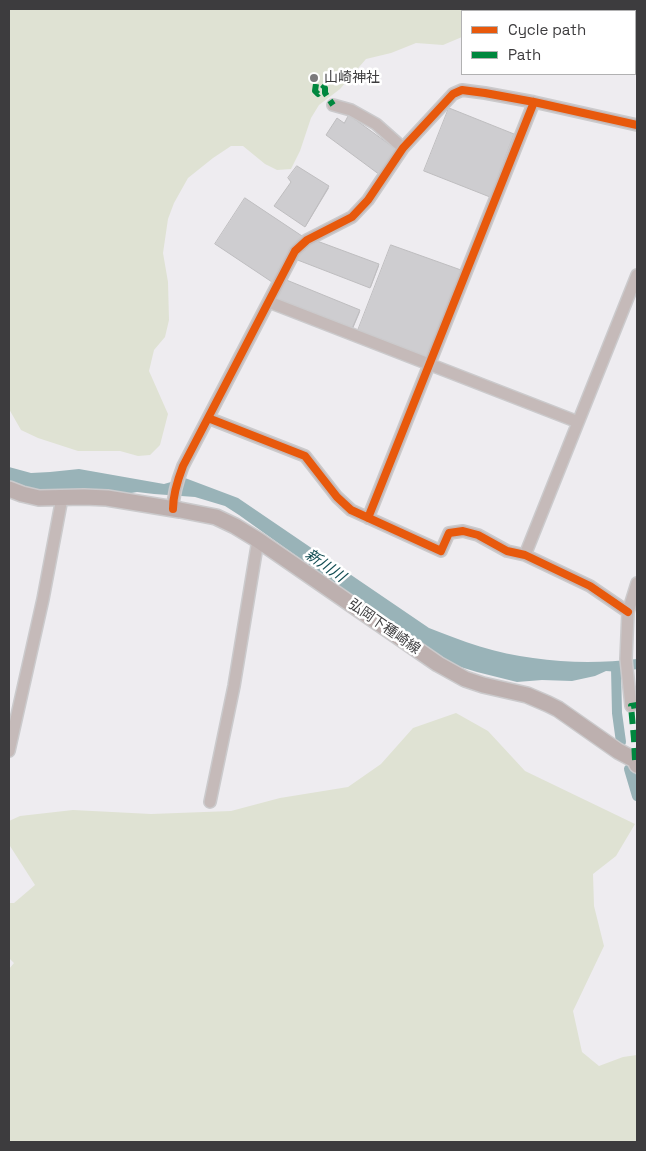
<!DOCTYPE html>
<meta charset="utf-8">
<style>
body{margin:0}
#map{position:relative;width:646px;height:1151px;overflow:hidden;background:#eeecf0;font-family:"Space Grotesk",sans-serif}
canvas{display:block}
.frame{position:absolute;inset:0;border:10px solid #3d3c3e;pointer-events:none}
.legend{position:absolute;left:461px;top:10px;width:175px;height:65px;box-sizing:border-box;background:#fff;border:1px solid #b1b1b2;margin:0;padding:6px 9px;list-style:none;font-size:15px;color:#3d3c3e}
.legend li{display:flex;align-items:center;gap:10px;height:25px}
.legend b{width:25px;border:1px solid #b1b1b2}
</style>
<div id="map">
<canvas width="646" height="1151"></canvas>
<div class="frame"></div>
<ul class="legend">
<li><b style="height:6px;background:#e8590c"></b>Cycle path</li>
<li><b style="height:6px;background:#00873e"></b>Path</li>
</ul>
</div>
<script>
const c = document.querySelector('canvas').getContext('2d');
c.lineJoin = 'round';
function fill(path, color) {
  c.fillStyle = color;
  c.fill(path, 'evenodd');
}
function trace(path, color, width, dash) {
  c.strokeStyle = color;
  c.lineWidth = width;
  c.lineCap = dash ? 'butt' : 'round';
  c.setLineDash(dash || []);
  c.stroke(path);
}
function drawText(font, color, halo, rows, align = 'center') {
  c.font = font + ' "Space Grotesk","Noto Sans JP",sans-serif';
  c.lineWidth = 5;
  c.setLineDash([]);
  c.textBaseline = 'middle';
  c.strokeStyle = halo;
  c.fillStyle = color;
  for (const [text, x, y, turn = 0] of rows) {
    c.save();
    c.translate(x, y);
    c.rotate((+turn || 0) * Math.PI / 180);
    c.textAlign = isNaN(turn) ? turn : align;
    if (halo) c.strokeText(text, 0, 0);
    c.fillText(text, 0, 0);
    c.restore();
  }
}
const green = new Path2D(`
 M9 9H637V20H635V11H462V37L443 45 416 43 391 53 366 59 340 89 319 105 311 118 300 151 291 169 277 170 265 164 243 146H231L213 158 188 178 174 203 168 219 163 253 168 282 169 320 165 337 154 350 149 371 168 414 160 445 150 455 138 456 120 451H78L38 438 21 430 9 409Z
 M456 713 488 731 525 771 635 824 616 856 593 874 594 906 604 946 573 1011 582 1052 599 1066 623 1057 637 1055V1142H9V969L14 963 9 958V903H14L35 885 10 846 9 821 20 816 73 810 151 814 231 811 280 798 348 787 381 764 413 728Z`);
const water = new Path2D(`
 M9 467 31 473 50 472 79 469 164 484 185 478 238 498 429 628C461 641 498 654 533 658 568 663 602 663 637 659V669L620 672 606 671 595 676 572 681 542 680 517 682 477 672 454 665 390 623 239 515 225 506 195 497 154 494 137 492 125 494 41 493 9 483Z`);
const shadow = new Path2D(`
 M513 135 514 136 490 196 426 171Z
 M297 168 329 188 306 226 276 206 293 182Z
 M297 259 379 265V266L371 287Z
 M277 299 359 311 360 312 352 331Z`);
const canal = new Path2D(`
 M616 668 617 713 621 742
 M629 769 637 796`);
const building = new Path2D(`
 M449 108 514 134 490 197 424 171Z
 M349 115 397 150 380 175 326 135 337 118 344 123Z
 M297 166 329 186 305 227 274 206 291 182 288 178Z
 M245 198 302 236 272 282 215 244Z
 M317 241 379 264 370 288 295 259 307 245Z
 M391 245 461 270 426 360 357 333Z
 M284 279 360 310 351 331 275 300Z`);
const street = new Path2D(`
 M333 105 351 110 376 124 403 148
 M269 302 578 422
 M208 418 305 456 337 497 351 510 441 551 449 533 463 531 478 535 507 551 525 555 590 586 628 612
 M173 509C173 495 178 479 183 466L295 251 307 240 352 217 368 200 403 148 453 94 462 90 485 93 534 102 637 125
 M368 518 534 102
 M525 555 637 275
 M631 706 626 659 628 612 637 583
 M9 751 43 599 62 498
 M210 802 234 686 258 540`);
const secondary = new Path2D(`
 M9 489 22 494 39 498 84 497 107 498 180 510 216 517 235 526 258 540 438 664 465 679 483 685 527 695 548 704 558 709 618 751 635 760 637 765`);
const quiet = new Path2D(`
 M316 84 315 91 318 94 324 87 325 88V93L333 105
 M635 760 634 739 631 706 637 705`);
const cycleway = new Path2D(`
 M208 418 305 456 337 497 351 510 441 551 449 533 463 531 478 535 507 551 525 555 590 586 628 612
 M173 509C173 495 178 479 183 466L295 251 307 240 352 217 368 200 403 148 453 94 462 90 485 93 534 102 637 125
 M368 518 534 102`);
const markers = [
 [314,78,5,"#7b7a7c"]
];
const poiNames = [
 ["山崎神社",324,78]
];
const streetNames = [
 ["弘岡下種崎線",384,627,35]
];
const waterNames = [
 ["新川川",325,566,35]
];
fill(green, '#dfe2d3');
fill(water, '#99b3b8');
fill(shadow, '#0003');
trace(canal, '#99b3b8', 10);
fill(building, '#cecdd0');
trace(building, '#bebdbf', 1);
trace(street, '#cbcacc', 14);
trace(secondary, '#cbcacc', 18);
trace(street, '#c5bab9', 11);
trace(secondary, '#bdb0af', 15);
trace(quiet, '#00873e', 6, [12, 6]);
trace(cycleway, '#e8590c', 8);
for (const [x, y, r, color] of markers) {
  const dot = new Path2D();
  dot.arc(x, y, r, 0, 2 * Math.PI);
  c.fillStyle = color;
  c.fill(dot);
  trace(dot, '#fff', 2);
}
drawText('14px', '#3d3c3e', '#fff', poiNames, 'left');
drawText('14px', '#3d3c3e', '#fff', streetNames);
drawText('italic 15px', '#124d53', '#fff', waterNames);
</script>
